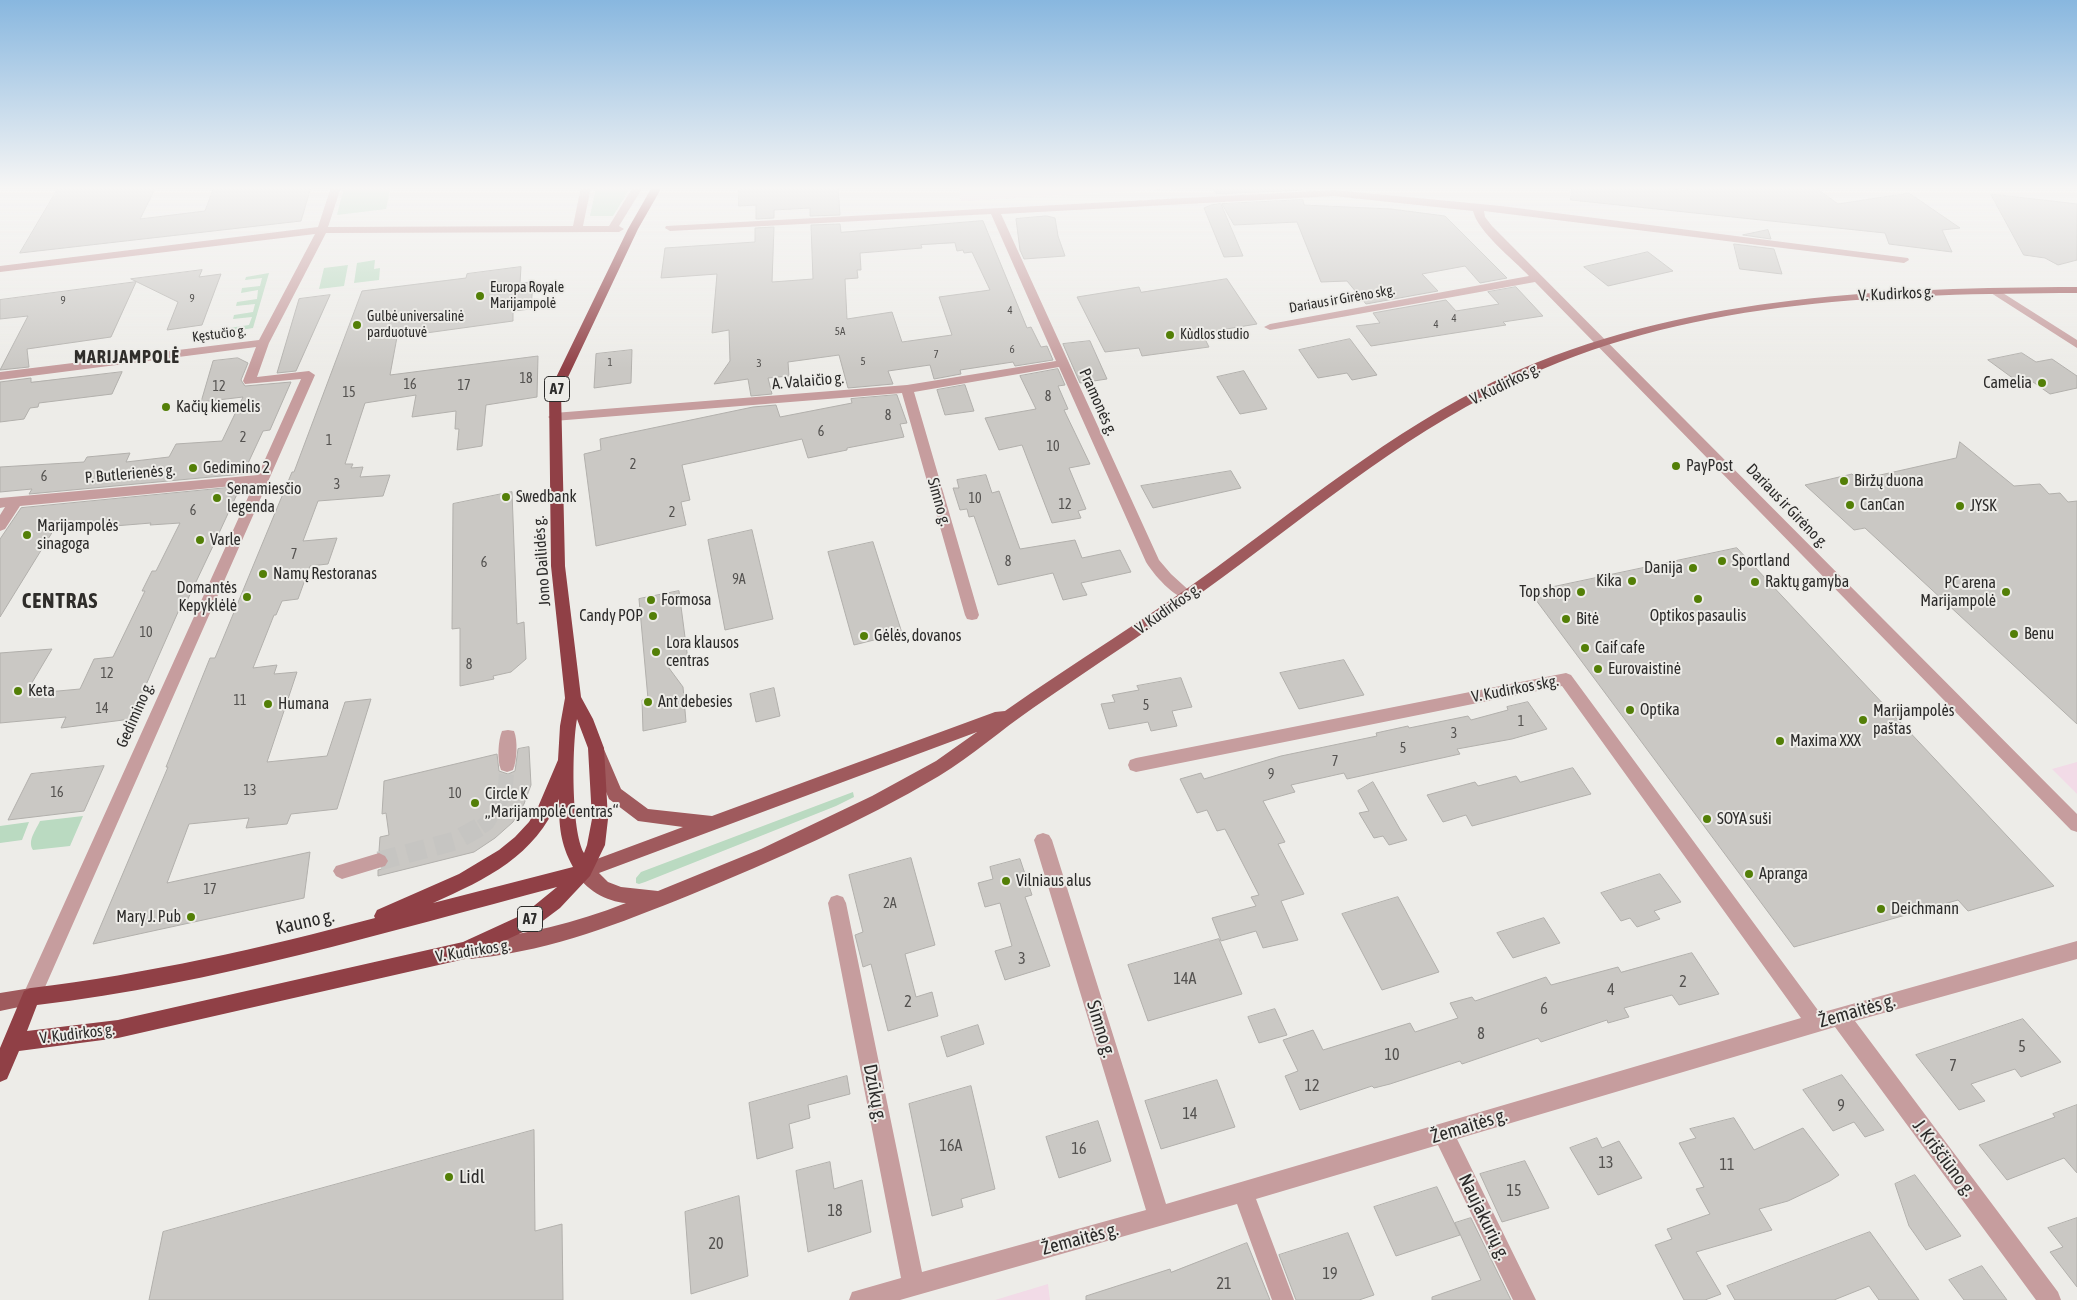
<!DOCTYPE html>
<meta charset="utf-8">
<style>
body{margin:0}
canvas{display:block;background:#edece8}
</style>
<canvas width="2077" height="1300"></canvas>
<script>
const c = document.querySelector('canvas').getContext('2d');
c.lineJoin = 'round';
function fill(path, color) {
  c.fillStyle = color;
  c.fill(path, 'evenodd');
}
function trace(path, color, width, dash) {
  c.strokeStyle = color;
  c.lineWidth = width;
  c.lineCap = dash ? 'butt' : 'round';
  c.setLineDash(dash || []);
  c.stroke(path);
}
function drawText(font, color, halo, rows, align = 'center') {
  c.font = font + ' "Asap Condensed",sans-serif';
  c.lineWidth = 4;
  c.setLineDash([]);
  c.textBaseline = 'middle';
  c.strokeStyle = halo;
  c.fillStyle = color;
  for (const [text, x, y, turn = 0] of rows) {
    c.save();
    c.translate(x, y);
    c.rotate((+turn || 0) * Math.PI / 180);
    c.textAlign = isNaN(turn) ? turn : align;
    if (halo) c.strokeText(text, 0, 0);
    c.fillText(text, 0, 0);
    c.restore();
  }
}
const education = new Path2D(`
 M959 187H1190V188L961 201Z
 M2077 762V794L2052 769Z
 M1048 1284 1050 1300H995Z`);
const green = new Path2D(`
 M344 187H391L386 209 337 215Z
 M596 187H631L613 216H590Z
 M375 260 374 269 380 268 379 280 354 283 357 263Z
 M348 265 344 286 319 289 324 268Z
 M269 273 253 328 228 332 229 328 249 325 252 317 233 319 234 315 253 312 255 304 236 306 237 302 257 299 258 290 241 293 242 288 260 286 262 278 245 280 246 277Z
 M853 792 854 797 836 806 645 882 639 884 636 883V878L641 872Z
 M83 816 70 846 33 850C27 841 36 830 40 821Z
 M29 822 22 840 0 843V826Z`);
const building = new Path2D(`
 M59 187H156L140 219 205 211 214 187H311L301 221 20 253Z
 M739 187H838L840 215 810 216V208L774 210V218L756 219V205L739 206Z
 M1212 187H1303V190L1217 194Z
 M1572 187H1655L1688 191 1687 187H1815L1838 204 1909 193 1960 228 1942 230 1952 252 1889 244 1885 233 1571 200Z
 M1991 194 2077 204V260L2058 265 2045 258 2024 255Z
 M1303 200 1304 205 1391 209 1445 216 1507 278 1480 283 1465 266 1422 274 1438 291 1366 304 1347 281 1321 282 1297 222 1234 225 1222 204Z
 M1221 204 1243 256 1224 257 1204 208 1211 205Z
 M1047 216 1055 218 1058 236 1065 256 1024 259 1020 250 1016 219Z
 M983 221 1027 328 1031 327 1041 347 1047 346 1053 360 1015 366 1013 362 960 370 961 374 934 379 930 365 888 371 893 384 848 388 839 355 788 362 789 376 768 378 772 394 751 396 748 379 714 384 730 361 729 330 712 333 717 274 661 278 665 248 755 242V228L774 227 772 282 813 279 811 225 840 224 841 232ZM955 243 957 251 963 250 964 253 972 252 990 290 939 297 952 335 902 342 892 312 847 319 845 279 858 278 857 270H861L860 253 922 248 921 245Z
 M1768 230 1771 239 1743 235Z
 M1734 244 1774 249 1782 274 1740 269Z
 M1648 252 1673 271 1608 286 1584 267Z
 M521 267 520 283 533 282 531 309 513 311V321L397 337 390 375 538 356 537 397 486 405 482 446 457 450 459 429H455L456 411 412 417 416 395 365 403 345 464H353L351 468 363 467 360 477 390 475 383 496 318 501 303 541 337 538 328 564 310 566 298 599 282 601 276 615H274L253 668 277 665 274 674 297 672 267 762 327 756 345 702 371 699 337 809 291 814 287 824 246 828 249 818 189 824 167 883 310 852 304 898 93 944 168 767H166L210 658H215L292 472H294L362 291 466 278 467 274Z
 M202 270 199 277 221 274 202 325 167 330 178 302 131 279Z
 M1227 279 1257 324 1202 333 1209 347 1142 356 1139 348 1105 352 1077 297 1139 287 1141 292Z
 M136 282 111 337 27 349 29 367 0 370 28 316 0 319V300Z
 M1516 287 1543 316 1503 322 1506 325 1371 346 1356 326 1380 323 1373 313 1446 300 1456 311 1499 304 1488 292Z
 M330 295 296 371 277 373 299 299Z
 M1350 339 1377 375 1352 380 1347 373 1318 378 1299 350Z
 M1090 341 1107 379 1080 383 1063 344Z
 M632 350 631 383 594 388 596 354Z
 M2022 353 2036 362 2052 359 2077 376V388L2050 394 2026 377 2014 379 1988 360Z
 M238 358 248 363 241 380 245 386 291 382 270 430 263 431 243 474 29 494 32 489 0 492V467L84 462 87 457 130 453 126 462 169 457 176 444 222 441 243 397 201 402 213 361Z
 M1058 369 1065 385 1058 386 1068 409 1064 410 1090 464 1069 468 1086 509 1078 511 1081 518 1052 523 1022 445 999 450 985 418 1036 409 1020 376Z
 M1244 371 1267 409 1240 414 1217 377Z
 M122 372 112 394 39 403 38 407 30 408 24 419 0 422V382L31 378V382Z
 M965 385 974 411 945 415 937 390Z
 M897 395 907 423 900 424 904 437 847 448V450L808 458 802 439 682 465 690 500 681 502 686 525 596 546 584 454 601 450 600 439 753 407 776 405 780 417 852 403 851 399Z
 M1960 442 2014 486 2040 484 2049 494 2060 493 2068 502 2077 501V724L1865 528 1854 530 1805 485 1852 474 1858 480 1956 458Z
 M1231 471 1241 488 1153 508 1141 486Z
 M986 475 992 493 999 491 1020 549 1075 540 1082 558 1120 550 1131 572 1081 583 1087 595 1063 600 1053 573 998 585 974 516 969 517 967 509 960 510 953 488H959L957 480Z
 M237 487 235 493 238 492 213 546 186 603H182L131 719 61 728 66 717 0 723V653L52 649 30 686H39L36 693 80 689 94 659 113 657 145 591H142L152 571H156L180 523 150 525 151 523 53 531 0 617V539L21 508Z
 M512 492 517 624 524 622 526 659 511 672 493 676 494 679 460 686V628L452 629 453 504Z
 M752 530 773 619 725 630 708 540Z
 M873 542 902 633 854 645 828 552Z
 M1737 548 2054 886 1968 911 1958 900 1794 947 1530 592Z
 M679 591 688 660 666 664 683 687 686 722 643 731 642 700 648 699 639 599Z
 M1344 660 1364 695 1299 709 1280 673Z
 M1181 678 1192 707 1172 711 1177 726 1151 731 1148 722 1109 729 1101 704 1115 702 1112 695 1139 690 1137 686Z
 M774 688 780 716 756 722 750 694Z
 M1528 702 1547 729 1512 739 1457 749 1460 754 1347 779 1344 773 1291 785 1295 792 1263 801 1285 842 1278 844 1304 894 1281 901 1298 940 1263 948 1256 931 1221 941 1212 918 1256 906 1251 897 1259 895 1225 829 1217 831 1207 810 1197 813 1180 779 1201 773 1204 779 1281 756 1377 736 1376 733 1408 726 1409 728 1468 716 1471 720 1508 710 1507 707Z
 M529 747 531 785 524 804 513 822 495 838 474 852 378 876V870L386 868 390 862 387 855 379 851 380 837 389 835 386 813 382 814 384 781 497 754 499 771 508 774 515 771 518 749Z
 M104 766 84 811 8 820 31 774Z
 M1573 768 1591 794 1472 826 1466 815 1443 822 1427 795 1475 782 1478 786 1516 776 1520 782Z
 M1373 782 1401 831 1407 840 1389 845 1383 836 1374 838 1359 813 1369 811 1358 791Z
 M911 858 935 945 905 954 916 997 932 992 938 1016 888 1031 871 964 863 967 855 935 863 932 849 875Z
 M1020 859 1032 895 1025 897 1050 966 1005 980 995 951 1012 946 1000 903 985 907 978 883 993 879 990 867Z
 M1660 874 1681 902 1654 911 1660 919 1637 927 1630 918 1621 921 1601 893Z
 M1398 897 1439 972 1382 990 1342 914Z
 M1544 918 1560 943 1513 958 1497 933Z
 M1219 939 1242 994 1148 1021 1128 965Z
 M1692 953 1719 994 1679 1005 1672 995 1624 1008 1629 1017 1608 1023 1607 1020 1541 1042 1538 1038 1462 1064 1460 1061 1390 1084 1374 1088 1372 1086 1300 1110 1285 1076 1298 1071 1283 1040 1313 1030 1323 1050 1410 1023 1415 1032 1458 1018 1450 1003 1472 997 1475 1001 1546 977 1551 985 1618 967 1621 972Z
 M1275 1009 1287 1035 1259 1043 1248 1017Z
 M2023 1019 2061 1062 2021 1077 2015 1069 1971 1084 1985 1101 1959 1110 1916 1055Z
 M978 1025 984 1044 947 1057 941 1037Z
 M1842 1075 1884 1130 1865 1137 1854 1122 1833 1131 1803 1090Z
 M847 1076 850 1094 808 1105 810 1118 789 1124 793 1148 757 1159 749 1103Z
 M1217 1080 1235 1127 1161 1149 1145 1101Z
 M971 1086 995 1189 961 1199 963 1207 932 1216 909 1104Z
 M2077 1105V1173L2064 1158 2007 1180 1979 1145 2055 1117 2053 1114Z
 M1734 1118 1754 1150 1803 1128 1839 1175 1830 1181 1788 1201 1759 1209 1772 1230 1696 1252 1721 1294 1705 1300H1684L1655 1245 1672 1239 1667 1229 1710 1214 1696 1189 1704 1187 1679 1143 1696 1138 1690 1129Z
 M1098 1121 1111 1161 1059 1178 1046 1137Z
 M534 1130 535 1231 562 1224 563 1300H149L163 1232Z
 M1597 1138 1602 1148 1619 1141 1642 1178 1598 1195 1570 1148Z
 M1525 1161 1549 1208 1502 1222 1480 1174Z
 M830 1162 834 1189 862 1180 871 1232 808 1252 796 1171Z
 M1915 1175 1961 1236 1926 1250 1909 1226 1895 1184Z
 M1437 1187 1460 1235 1396 1256 1374 1207Z
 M739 1196 748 1276 691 1294 685 1212Z
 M1471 1218 1511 1300H1432V1297L1481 1280 1455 1223Z
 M2077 1218V1287L2050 1252 2063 1247 2048 1228Z
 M1870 1232 1919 1300H1879L1869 1286 1834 1300H1735L1727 1286Z
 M1348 1233 1374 1295 1359 1300H1296L1279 1255Z
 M1247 1243 1270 1300H1086V1296L1170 1269 1171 1272Z
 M1982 1266 2007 1300H1964L1949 1280Z`);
const minorTunnelFar1 = new Path2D(`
 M481 827 487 823 505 793 507 765`);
const minorTunnel = new Path2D(`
 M379 861 455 841 483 825`);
const minor = new Path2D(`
 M331 187H341L328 227 573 226 581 187H591L583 226H609L633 187H643L619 226 624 229 619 232 326 233 269 343 257 377 309 371 315 375 38 1003 31 1006 24 1003 22 997 254 484 20 506 5 529 0 531V515L5 507 0 508V498L258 475 301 379 245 384 243 381 256 347 0 380V372L259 340 315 234 0 272V266L318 227Z
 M1334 190 1501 206 1908 258 1909 260 1904 263 1484 211 1485 217 1492 226 2077 814V832L2071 830 1535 282 1270 330 1264 327 1270 324 1529 276C1514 260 1478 232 1473 211L1334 196 1001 214 1159 560 1171 574 1194 595 1192 599C1178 603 1153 574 1146 562L1059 367 914 392 979 615 977 619 972 620 967 619 965 615 902 393 554 421 548 417 554 413 907 385 1056 361 991 214 670 231 665 228 666 226Z
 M1995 288 2077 340V348L1991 293 1989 291 1991 289Z
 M1566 673 1571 675 1820 1013 2077 941V959L1855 1021 2058 1292 2061 1300H2036L1835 1027 1457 1139 1536 1300H1513L1438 1145 1256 1199 1294 1300H1272L1237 1204 900 1300H849L852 1292 901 1278 828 903 831 897 837 895 843 897 846 903 922 1272 1146 1210 1034 840 1037 835 1043 833 1049 835 1052 840 1166 1204 1801 1018 1562 686 1136 772 1130 770 1128 765 1130 760 1136 758Z
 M508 730 514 731C518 740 517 761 513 770L507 772 501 770C497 761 498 740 502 731Z
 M379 853 385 856 388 861 385 866 342 879 336 876 333 871 336 866Z`);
const major = new Path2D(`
 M2077 287V293C1892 294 1699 298 1527 376 1415 426 1321 505 1223 577 1161 623 1096 664 1033 708 1001 730 972 756 939 776 860 823 775 860 690 895 617 924 557 949 478 958L471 959 465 956 462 950 465 944 471 941C525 935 575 923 626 903 607 902 584 889 575 871L578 866 683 827 638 821 609 799 589 752 591 747 597 745 603 747 621 789 648 809 712 816 995 712 1005 711C1075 662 1148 618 1217 567 1314 496 1410 417 1521 369 1697 294 1889 288 2077 287ZM977 732 936 761 872 796 761 849 658 891 621 887 608 882 599 873Z
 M31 988 38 991 40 997 38 1003 0 1011V993Z`);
const highway = new Path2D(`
 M652 187H662L638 229 561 392 565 566 581 697 593 719 604 748 608 819 605 845 590 876 560 908 536 926 465 959 118 1038 19 1051 7 1079 0 1082V1048L24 991 31 988C147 974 262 948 375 918L374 916 377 910 459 874 499 850 515 837 529 822 538 807 558 760 560 726 565 698 551 566 549 392 628 229ZM577 719 588 748 592 819 587 845 584 853C571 830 572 746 577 719ZM559 799C559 826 560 843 573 867L433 903C487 879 535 856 559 799ZM557 887 524 914 463 942 118 1020 27 1031 37 1005C214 984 386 932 557 887Z`);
const markers = [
 [480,296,5,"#537f07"],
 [357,325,5,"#537f07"],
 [1170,335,5,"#537f07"],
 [2042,383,5,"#537f07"],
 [166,407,5,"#537f07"],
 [1676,466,5,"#537f07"],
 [193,468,5,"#537f07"],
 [1844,481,5,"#537f07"],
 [506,497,5,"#537f07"],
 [217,498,5,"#537f07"],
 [1850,505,5,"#537f07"],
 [1960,506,5,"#537f07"],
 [27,535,5,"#537f07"],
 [200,540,5,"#537f07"],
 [1722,561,5,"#537f07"],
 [1693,568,5,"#537f07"],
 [263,574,5,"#537f07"],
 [1632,581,5,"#537f07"],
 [1755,582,5,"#537f07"],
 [1581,592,5,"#537f07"],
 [2006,592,5,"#537f07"],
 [247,597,5,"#537f07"],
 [1698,599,5,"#537f07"],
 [651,600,5,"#537f07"],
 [653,616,5,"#537f07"],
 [1566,619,5,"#537f07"],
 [2014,634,5,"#537f07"],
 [864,636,5,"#537f07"],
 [1585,648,5,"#537f07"],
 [656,652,5,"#537f07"],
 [1598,669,5,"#537f07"],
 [18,691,5,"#537f07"],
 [648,702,5,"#537f07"],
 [268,704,5,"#537f07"],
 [1630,710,5,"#537f07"],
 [1863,720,5,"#537f07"],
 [1780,741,5,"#537f07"],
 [475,803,5,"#537f07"],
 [1707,819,5,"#537f07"],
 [1749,874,5,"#537f07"],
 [1006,881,5,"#537f07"],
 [1881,909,5,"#537f07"],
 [191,917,5,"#537f07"],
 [449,1177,5,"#537f07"]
];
const farNumbernames = [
 ["9",192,299],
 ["9",63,301],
 ["4",1010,311],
 ["4",1454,319],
 ["4",1436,325],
 ["5A",840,332],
 ["6",1012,350],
 ["7",936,355],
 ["5",863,362],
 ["1",610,363],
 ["3",759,364]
];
const farPoinames = [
 ["Europa Royale",490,288],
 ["Marijampolė",490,304],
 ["Gulbė universalinė",367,317],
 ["parduotuvė",367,333],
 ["Kùdlos studio",1180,335]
];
const farStreetnames = [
 ["Dariaus ir Girėno skg.",1342,299,-10],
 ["Kęstučio g.",219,334,-7]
];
const numberNames = [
 ["18",526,379],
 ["16",410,385],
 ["17",464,386],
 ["12",219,387],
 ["15",349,393],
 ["8",1048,397],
 ["8",888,416],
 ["6",821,432],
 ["2",243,438],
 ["1",329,441],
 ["10",1053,447],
 ["2",633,465],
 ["6",44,477],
 ["3",337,485],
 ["10",975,499],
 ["12",1065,505],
 ["6",193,511],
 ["2",672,513],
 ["7",294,555],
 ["8",1008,562],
 ["6",484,563],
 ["9A",739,580],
 ["10",146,633],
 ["8",469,665],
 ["12",107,674],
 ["11",240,701],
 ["5",1146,706],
 ["14",102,709],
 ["1",1521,722],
 ["3",1454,734],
 ["5",1403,749],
 ["7",1335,762],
 ["9",1271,775],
 ["13",250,791],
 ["16",57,793],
 ["10",455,794],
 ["17",210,890],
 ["2A",890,904]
];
const shields = [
 [557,389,25],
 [530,919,25]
];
const shieldNames = [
 ["A7",557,389],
 ["A7",530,919]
];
const streetNames = [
 ["V. Kudirkos g.",1896,294,-3],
 ["A. Valaičio g.",808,381,-5],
 ["V. Kudirkos g.",1505,384,-26],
 ["Pramonės g.",1098,402,66],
 ["P. Butlerienės g.",130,474,-5],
 ["Simno g.",939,502,74],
 ["Dariaus ir Girėno g.",1787,506,46],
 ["Jono Dailidės g.",542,561,-94],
 ["V. Kudirkos g.",1168,609,-35],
 ["V. Kudirkos skg.",1515,689,-11],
 ["Gedimino g.",135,715,-66],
 ["V. Kudirkos g.",473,951,-9],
 ["V. Kudirkos g.",77,1034,-7]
];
const poiNames = [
 ["Camelia",2032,383,"right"],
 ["Kačių kiemelis",176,407],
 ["PayPost",1686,466],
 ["Gedimino 2",203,468],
 ["Biržų duona",1854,481],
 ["Senamiesčio",227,489],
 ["legenda",227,507],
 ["Swedbank",516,497],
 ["CanCan",1860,505],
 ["JYSK",1970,506],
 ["Marijampolės",37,526],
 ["sinagoga",37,544],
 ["Varle",210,540],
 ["Sportland",1732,561],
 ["Danija",1683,568,"right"],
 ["Namų Restoranas",273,574],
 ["Kika",1622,581,"right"],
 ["Raktų gamyba",1765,582],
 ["PC arena",1996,583,"right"],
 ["Marijampolė",1996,601,"right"],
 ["Domantės",237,588,"right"],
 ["Kepyklėlė",237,606,"right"],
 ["Top shop",1571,592,"right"],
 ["Formosa",661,600],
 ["Candy POP",643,616,"right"],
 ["Optikos pasaulis",1698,616,"center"],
 ["Bitė",1576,619],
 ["Benu",2024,634],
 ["Gėlės, dovanos",874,636],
 ["Lora klausos",666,643],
 ["centras",666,661],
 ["Caif cafe",1595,648],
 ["Eurovaistinė",1608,669],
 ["Keta",28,691],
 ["Ant debesies",658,702],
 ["Humana",278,704],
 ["Optika",1640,710],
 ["Marijampolės",1873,711],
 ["paštas",1873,729],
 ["Maxima XXX",1790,741],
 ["Circle K",485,794],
 ["„Marijampolė Centras“",485,812],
 ["SOYA suši",1717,819],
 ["Apranga",1759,874],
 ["Vilniaus alus",1016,881],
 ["Deichmann",1891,909],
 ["Mary J. Pub",181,917,"right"]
];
const nearNumbernames = [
 ["3",1022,959],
 ["14A",1185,979],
 ["2",1683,982],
 ["4",1611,990],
 ["2",908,1002],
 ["6",1544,1009],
 ["8",1481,1034],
 ["5",2022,1047],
 ["10",1392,1055],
 ["7",1953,1066],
 ["12",1312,1086],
 ["9",1841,1106],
 ["14",1190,1114],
 ["16A",951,1146],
 ["16",1079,1149],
 ["13",1606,1163],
 ["11",1727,1165],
 ["15",1514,1191],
 ["18",835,1211],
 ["20",716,1244],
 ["19",1330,1274],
 ["21",1224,1284]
];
const farDistrictnames = [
 ["MARIJAMPOLĖ",127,357]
];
const nearStreetnames = [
 ["Kauno g.",305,922,-13],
 ["Žemaitės g.",1857,1011,-16],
 ["Simno g.",1101,1029,73],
 ["Dzūkų g.",875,1093,79],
 ["Žemaitės g.",1469,1126,-17],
 ["J. Kriščiūno g.",1944,1158,53],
 ["Naujakurių g.",1484,1217,64],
 ["Žemaitės g.",1080,1239,-15]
];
const nearPoinames = [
 ["Lidl",459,1177]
];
const districtNames = [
 ["CENTRAS",60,601]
];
fill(education, '#f2dbe7');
fill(green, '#badac1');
fill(building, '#cac8c4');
trace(building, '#b2b0ac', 1);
trace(minorTunnelFar1, '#c6c5c2', 15, [15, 8]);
trace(minorTunnel, '#c6c5c2', 19, [19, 10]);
fill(minor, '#c69d9e');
fill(major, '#9f5a5d');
fill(highway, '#904046');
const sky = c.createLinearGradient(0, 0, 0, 369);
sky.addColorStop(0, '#88b7df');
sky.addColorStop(0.51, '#f7f6f5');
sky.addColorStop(1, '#f7f6f500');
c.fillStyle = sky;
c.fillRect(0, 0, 2077, 369);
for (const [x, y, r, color] of markers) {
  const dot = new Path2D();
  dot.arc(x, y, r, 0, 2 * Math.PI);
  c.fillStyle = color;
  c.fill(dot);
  trace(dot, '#edece8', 2);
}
drawText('11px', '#545250', null, farNumbernames);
drawText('14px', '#2c2b2a', '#edece8', farPoinames, 'left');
drawText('14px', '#2c2b2a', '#edece8', farStreetnames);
drawText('14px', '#545250', null, numberNames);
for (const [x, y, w] of shields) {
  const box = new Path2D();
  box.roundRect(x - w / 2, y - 12.5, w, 25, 4);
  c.fillStyle = '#edece8';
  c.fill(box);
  trace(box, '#2c2b2a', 1);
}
drawText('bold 15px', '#2c2b2a', null, shieldNames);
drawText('16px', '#2c2b2a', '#edece8', streetNames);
drawText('16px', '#2c2b2a', '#edece8', poiNames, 'left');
drawText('16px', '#545250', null, nearNumbernames);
c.letterSpacing = '1px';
drawText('bold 18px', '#2f2d2a', '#edece8', farDistrictnames);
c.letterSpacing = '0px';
drawText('19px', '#2c2b2a', '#edece8', nearStreetnames);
drawText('19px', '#2c2b2a', '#edece8', nearPoinames, 'left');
c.letterSpacing = '1px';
drawText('bold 21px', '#2f2d2a', '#edece8', districtNames);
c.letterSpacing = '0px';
</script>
